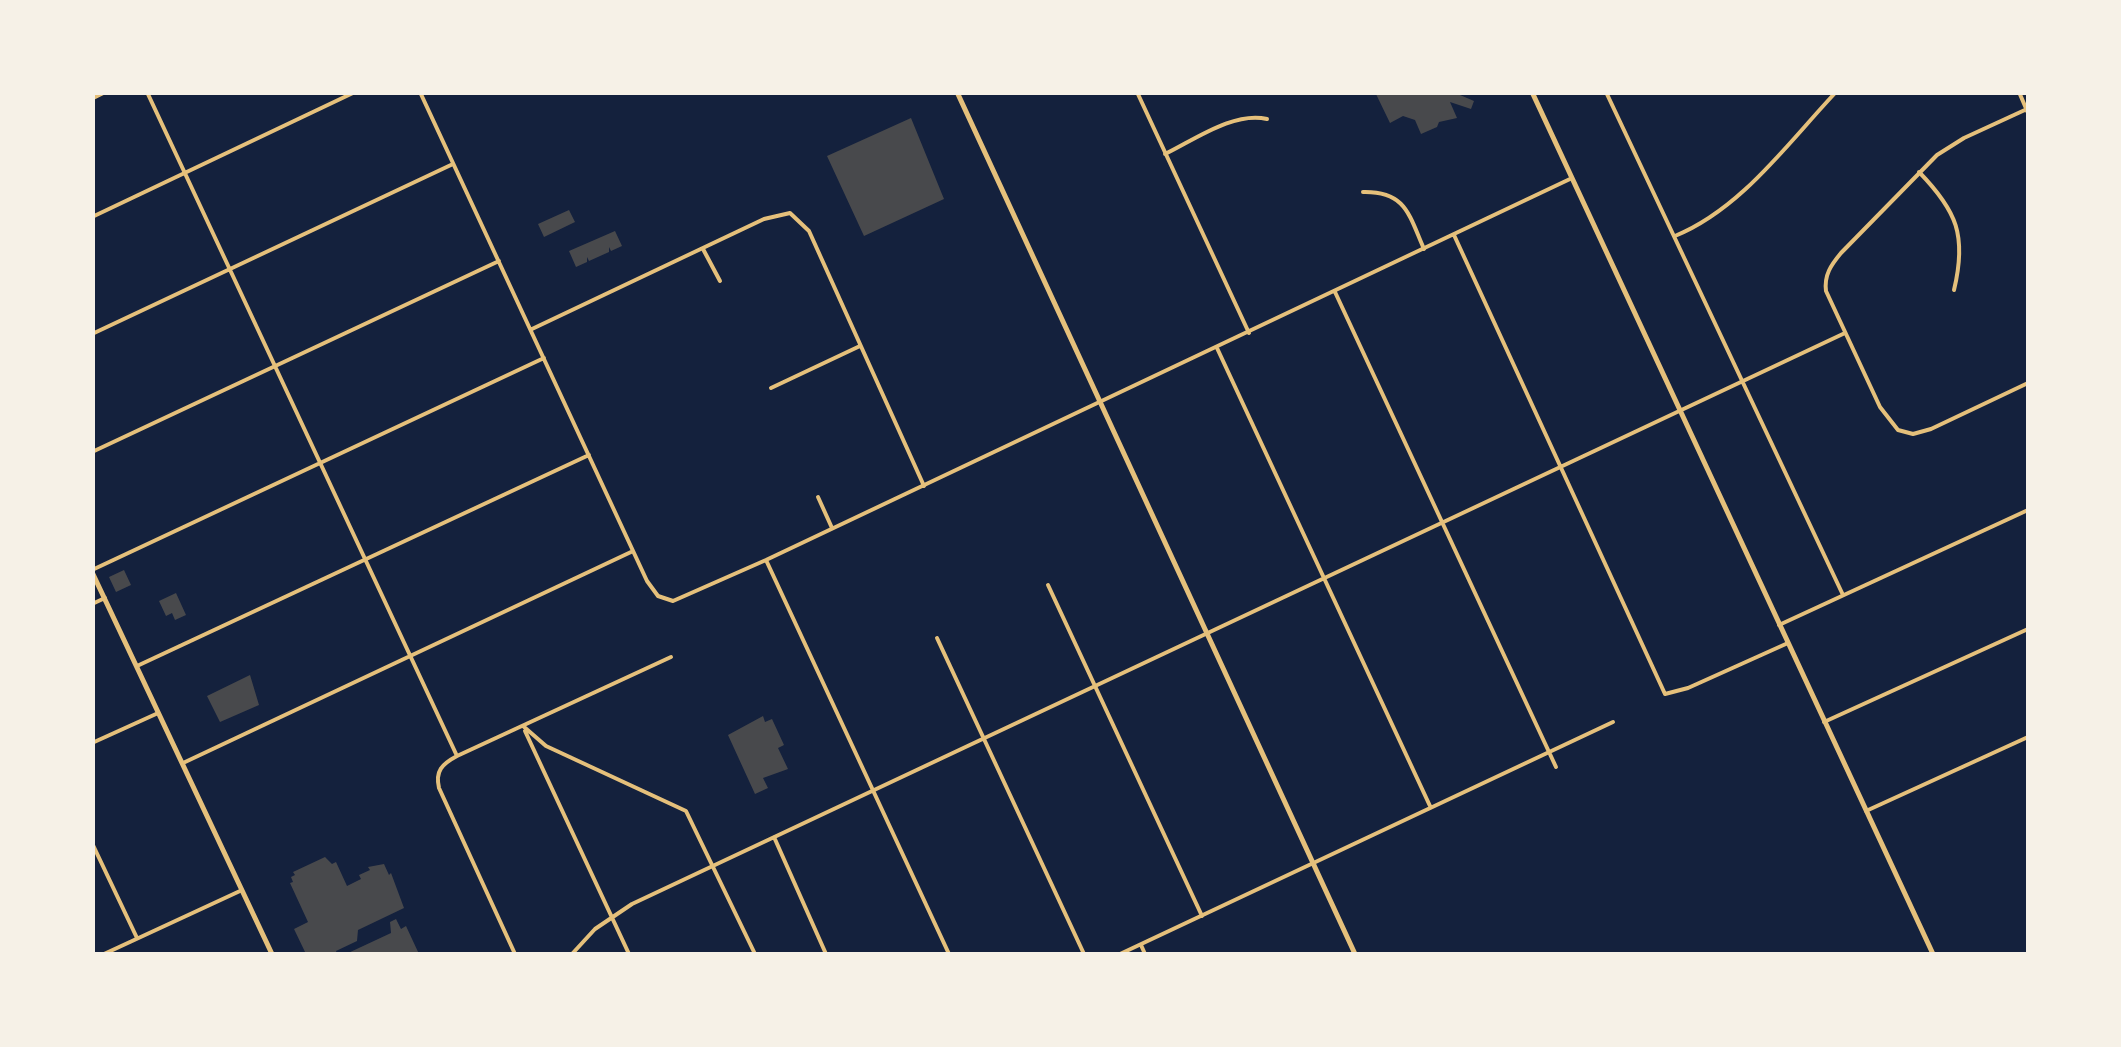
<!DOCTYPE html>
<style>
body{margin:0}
#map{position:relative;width:2121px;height:1047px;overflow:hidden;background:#14213d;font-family:"Space Grotesk",sans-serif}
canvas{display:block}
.frame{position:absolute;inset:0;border:95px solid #f6f1e7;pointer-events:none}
</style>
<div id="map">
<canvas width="2121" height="1047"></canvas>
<div class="frame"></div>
</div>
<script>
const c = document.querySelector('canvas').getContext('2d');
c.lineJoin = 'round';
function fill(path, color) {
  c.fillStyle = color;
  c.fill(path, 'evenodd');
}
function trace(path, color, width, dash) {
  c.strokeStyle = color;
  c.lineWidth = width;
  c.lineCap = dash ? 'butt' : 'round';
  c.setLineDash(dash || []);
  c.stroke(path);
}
const building = new Path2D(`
 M1375 92H1453L1474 101 1471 109 1450 102 1457 118 1439 122 1437 127 1421 134 1415 120 1403 116 1390 123Z
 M911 118 944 199 864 236 827 156Z
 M569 210 575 222 544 237 538 224Z
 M615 231 622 246 611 251 609 247V252L589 261 587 257V262L576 267 569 251Z
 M124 570 131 585 116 592 109 577Z
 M176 593 186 615 175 620 172 613 166 616 159 601Z
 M250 675 259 705 220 722 207 696Z
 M763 716 765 722 772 719 784 745 778 748 788 769 763 778 768 788 755 794 728 735Z
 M325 857 332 864 336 862 347 886 361 879 359 875 370 870 368 867 384 864 389 875 391 873 404 908 358 930 357 941 336 951 337 954H306L294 929 308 922 290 883 293 882 291 877 295 875 293 872Z
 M396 919 401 929 406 926 419 954H346L391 933 390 922Z`);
const minor = new Path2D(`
 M147 92 457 756
 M420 92 647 581 658 596 673 601 766 560 1570 179
 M1137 92 1249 333
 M1606 92 1843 595
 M2019 92 2028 113
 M2027 109 1964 138 1937 155 1841 253C1831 265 1824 275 1826 291L1880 407 1898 430 1913 434 1931 429 2028 383
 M1165 154C1194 140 1234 111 1267 119
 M1919 172C1957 211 1967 236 1954 290
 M1363 192C1406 191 1409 215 1424 249
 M92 217 355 92
 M1454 235 1665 694 1688 688 1788 643
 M1675 236C1741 209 1787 144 1836 92
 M703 249 720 281
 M1335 292 1556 767
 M532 329 764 219 790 213 809 231 924 486
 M92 334 453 164
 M1217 348 1430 806
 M771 388 860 346
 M92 452 499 261
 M818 497 832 528
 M766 560 949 954
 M92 570 544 358
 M1048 585 1202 916
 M92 604 105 598
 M1779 625 2028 510
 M937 638 1084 954
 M137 666 589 455
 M1824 722 2028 629
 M523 726 546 746 686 811 755 954
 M525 731 629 954
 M92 743 156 714
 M183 763 631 552
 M1866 811 2028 737
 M774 837 826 954
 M92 843 137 938
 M1141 945 1145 954
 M104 954 240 891
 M515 954 439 788C435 771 442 764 457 756L671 657
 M572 954 595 929 632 904 1845 333
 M1120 954 1613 722`);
const tertiary = new Path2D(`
 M957 92 1355 954
 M92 572 272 954`);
const secondary = new Path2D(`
 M1532 92 1933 954
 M92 98 104 92`);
fill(building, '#48494c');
trace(minor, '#e5c07b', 4);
trace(tertiary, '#e5c07b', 5);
trace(secondary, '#e5c07b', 5);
</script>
